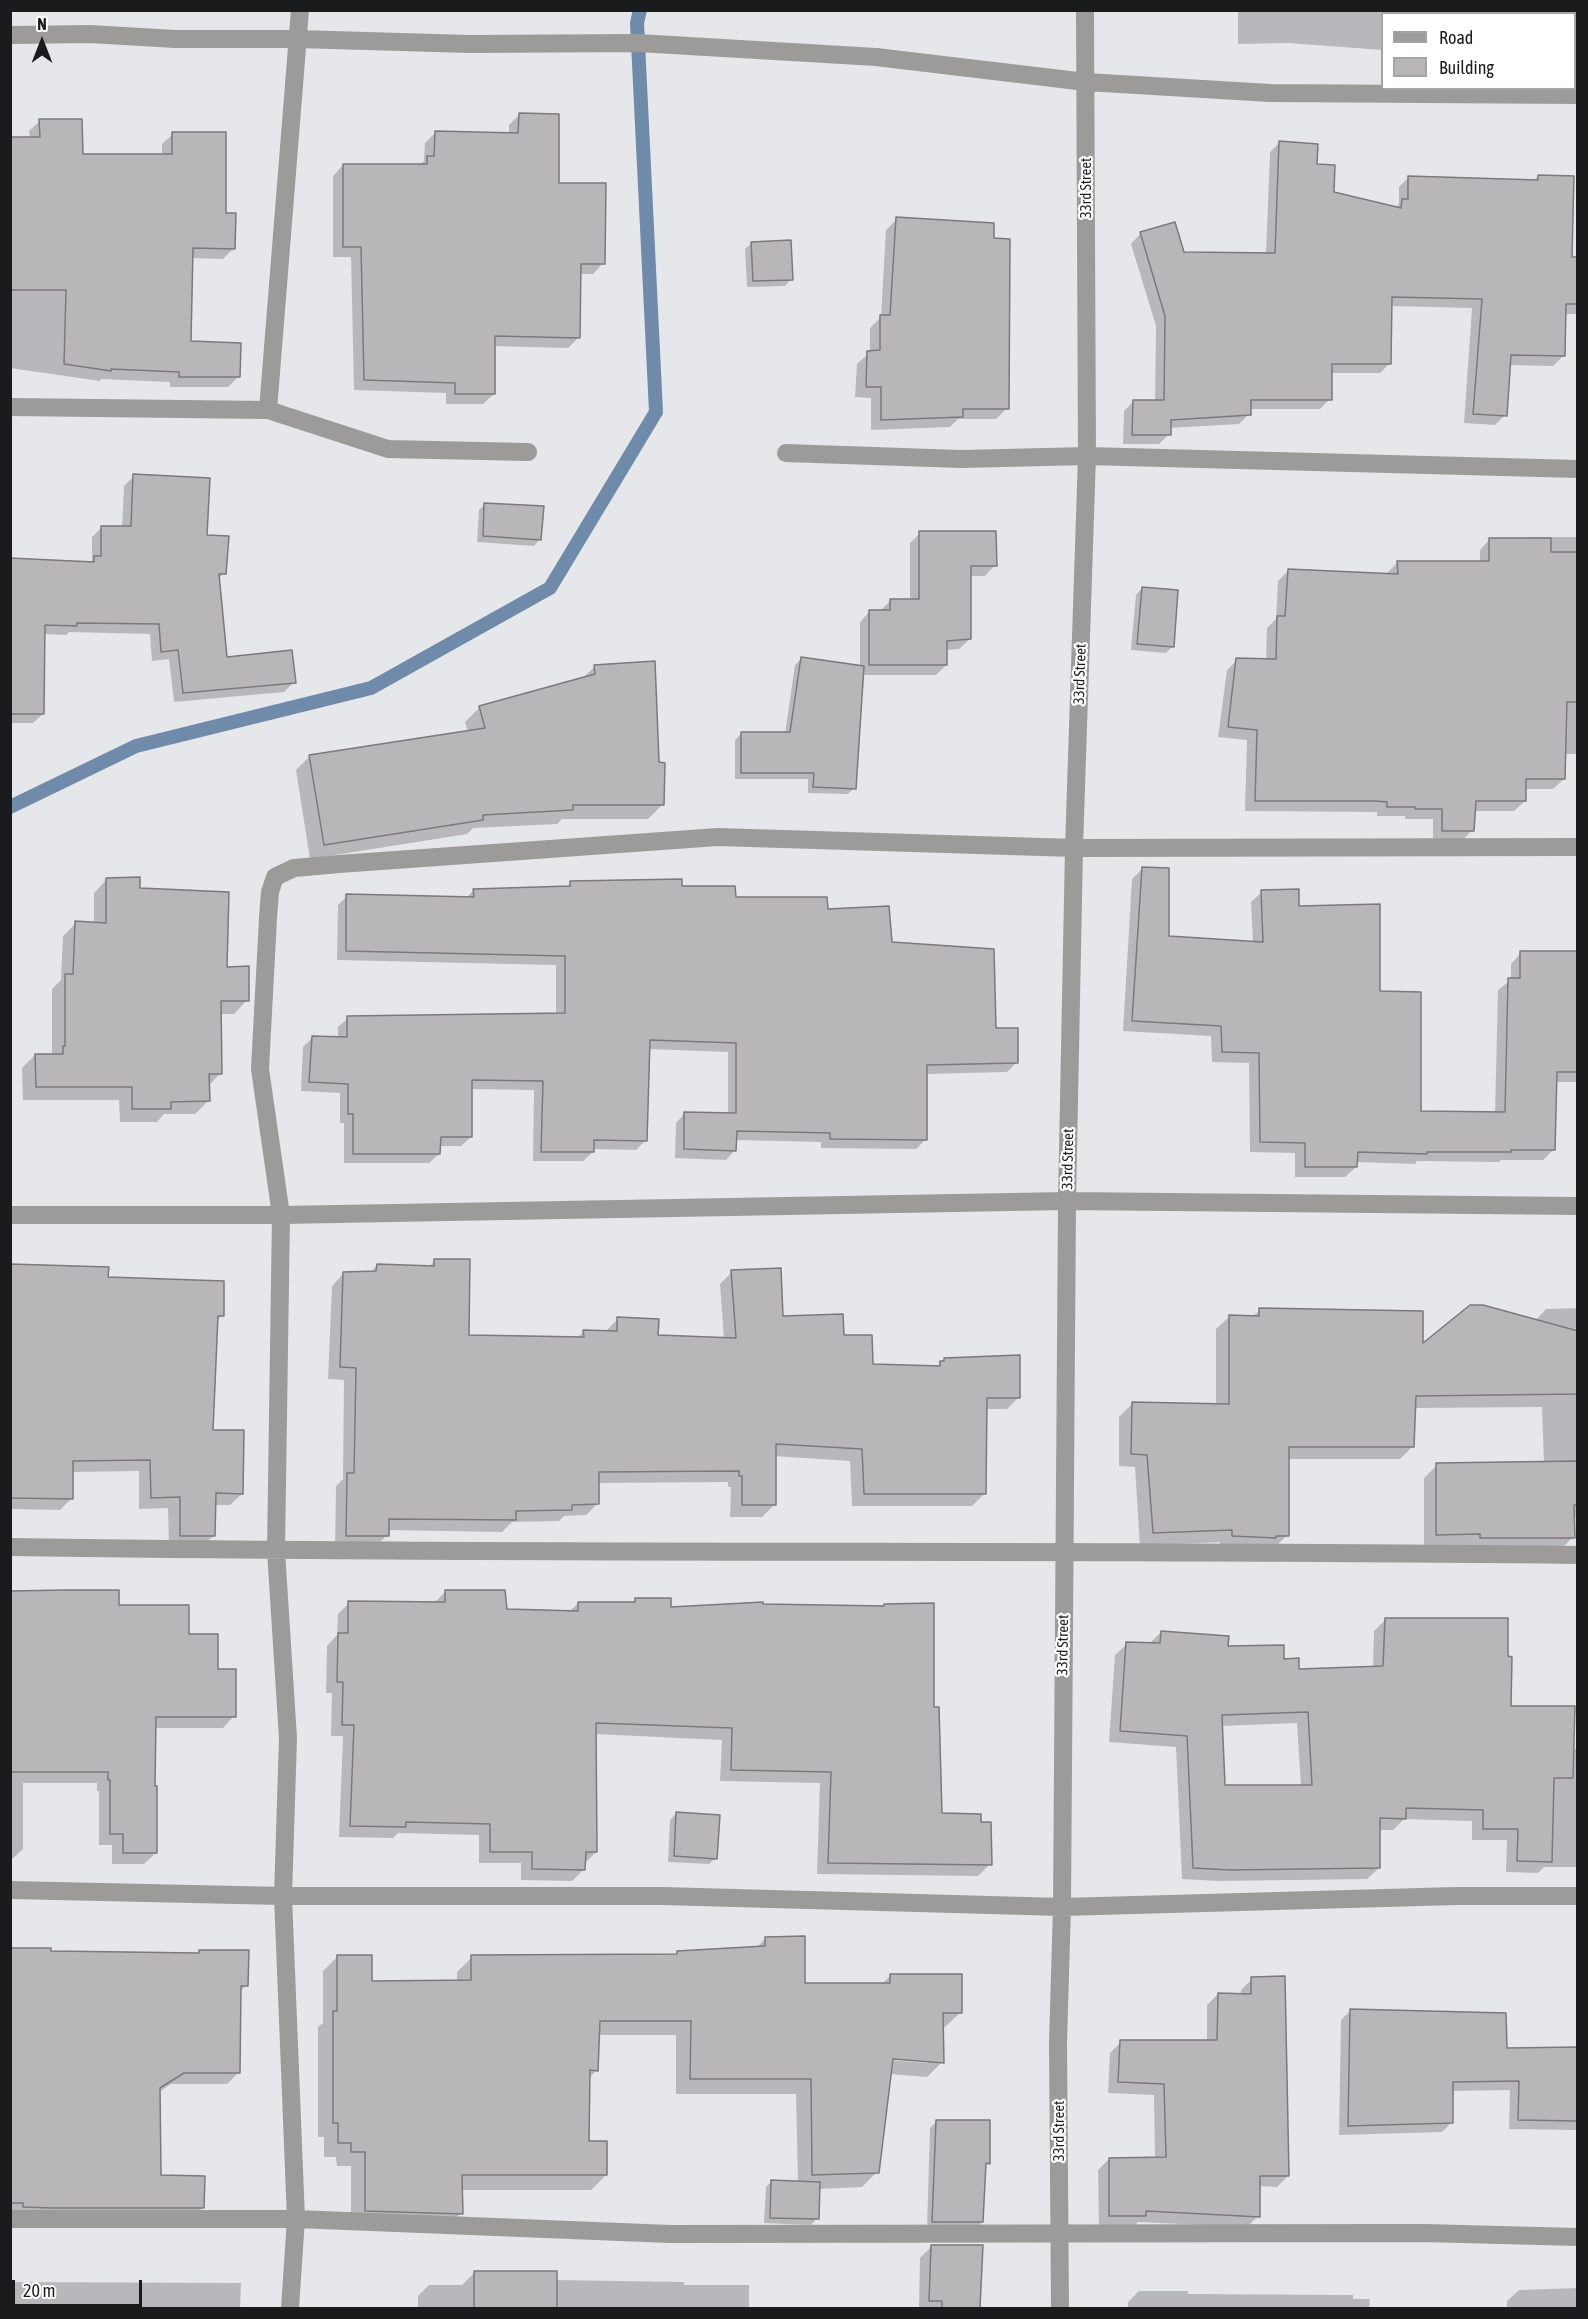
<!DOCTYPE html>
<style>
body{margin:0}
#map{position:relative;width:1588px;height:2319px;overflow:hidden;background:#e6e7eb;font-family:"Asap Condensed",sans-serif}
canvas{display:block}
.frame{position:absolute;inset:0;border:12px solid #1a1b1c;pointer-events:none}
.legend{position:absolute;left:1381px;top:12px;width:195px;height:78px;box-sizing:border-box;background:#fff;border:2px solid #a3a4a4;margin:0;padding:8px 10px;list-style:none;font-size:18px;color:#1a1b1c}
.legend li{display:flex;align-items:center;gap:12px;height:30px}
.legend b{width:30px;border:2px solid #a3a4a4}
.north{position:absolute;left:12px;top:12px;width:60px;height:60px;-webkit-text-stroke:4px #fff;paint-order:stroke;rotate:0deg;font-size:16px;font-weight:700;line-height:24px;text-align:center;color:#1a1b1c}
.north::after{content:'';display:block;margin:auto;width:21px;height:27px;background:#1a1b1c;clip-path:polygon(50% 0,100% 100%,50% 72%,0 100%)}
.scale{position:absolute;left:12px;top:2280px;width:130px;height:27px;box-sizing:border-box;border:3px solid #1a1b1c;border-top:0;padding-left:8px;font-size:18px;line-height:21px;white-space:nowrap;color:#1a1b1c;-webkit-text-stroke:4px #fff;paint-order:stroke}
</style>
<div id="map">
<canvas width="1588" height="2319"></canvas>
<div class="frame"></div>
<ul class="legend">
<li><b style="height:8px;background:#9c9b99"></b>Road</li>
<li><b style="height:16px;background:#b9b6b9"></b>Building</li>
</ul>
<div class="north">N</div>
<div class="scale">20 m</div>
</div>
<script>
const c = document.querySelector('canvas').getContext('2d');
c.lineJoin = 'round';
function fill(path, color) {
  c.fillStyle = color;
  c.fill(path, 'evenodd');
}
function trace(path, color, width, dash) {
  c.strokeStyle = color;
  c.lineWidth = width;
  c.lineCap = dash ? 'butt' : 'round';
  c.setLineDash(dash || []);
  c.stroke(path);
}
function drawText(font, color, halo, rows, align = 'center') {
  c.font = font + ' "Asap Condensed",sans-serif';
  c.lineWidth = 4.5;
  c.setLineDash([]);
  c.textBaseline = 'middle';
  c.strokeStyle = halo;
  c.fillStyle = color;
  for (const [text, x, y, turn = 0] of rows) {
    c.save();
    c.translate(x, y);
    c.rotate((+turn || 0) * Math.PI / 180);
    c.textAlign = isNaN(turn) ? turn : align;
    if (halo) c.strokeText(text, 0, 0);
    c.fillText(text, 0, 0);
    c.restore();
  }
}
const shadow = new Path2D(`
 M983 10H1023L1021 12Z
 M1234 10H1532V14H1382V50L1288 43 1238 44V12Z
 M520 114 603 263 593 274H580L578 338 568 348 494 346V394L483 404H446V393L354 390 351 257H333V176L343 165H420L424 161 425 143 436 132 509 134V125Z
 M40 121 81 155H162V144L173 134 224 214 234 248 223 259 191 258 189 343 238 377 228 387H170V382L101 379 100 381 10 368V139H30L29 131Z
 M1280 142 1316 165 1332 194 1395 208 1399 204V187L1409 177 1533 182 1538 176 1571 258H1578V314H1564L1563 356 1553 366 1509 365 1505 415 1495 425 1464 423 1472 308 1390 306V363L1380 373H1330V399L1320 409H1249V414L1239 424 1169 428V434L1159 444H1123L1124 411 1134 401H1155L1156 326 1131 244 1140 234 1174 223 1183 254 1266 255 1270 152Z
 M897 219 1007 408 996 419H958L950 427 871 430V398L855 397 857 364 870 352V328L881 317 886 230Z
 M752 243 791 279 785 286 747 287 745 249Z
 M134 476 206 536 224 573 218 579 225 658 294 682 284 692 174 702 169 659 152 661 150 634 69 632 66 635 44 634 43 714 33 723H10V560L89 563 92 560V537L102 527 122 528 124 486Z
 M485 504 540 539 534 546 477 542 479 510Z
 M920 533 995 565 985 576H970V639L959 649 946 650V665L936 675H862L854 788 848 794 808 793V779H735V740L741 734H785L795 665 801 659 860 667V622L870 611H880L890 601H910V543Z
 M1523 537H1578V754H1564V779L1553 789H1525V801L1514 811H1474L1472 830 1462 841H1433V819H1405V816H1377V812L1245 811 1247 740 1218 737 1227 670 1237 660H1266L1267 628 1276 619 1278 581 1288 571 1388 575 1387 573 1398 562H1480V550L1490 539H1521Z
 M1142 588 1172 647 1166 653 1131 650 1136 595Z
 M595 666 657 764 663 804 648 819H562L557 824 473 828 467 834 310 859 296 770 310 756 468 732 465 722 479 708 582 679Z
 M1142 869 1168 938 1253 943 1251 902 1262 892 1297 908 1378 993 1419 1113H1495L1498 990 1511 980V964L1521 953H1578V1082H1556L1554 1149 1543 1160H1501L1499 1162 1417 1161 1415 1164 1356 1162V1167L1345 1177H1295V1153L1250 1152 1249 1063 1212 1062 1211 1036 1123 1031 1132 879Z
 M107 879 138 889 225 968 247 1000 234 1014H219L221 1073 208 1086V1101L195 1114H164L157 1122H120L119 1100H23L22 1068 35 1055H52V989L61 980 63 936 76 923H94V893Z
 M571 882 681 887 734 898 826 910 890 943 995 1030 1016 1063 1007 1072 926 1074V1139L916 1149 821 1148V1142L735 1140V1150L726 1160 675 1158 676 1123 685 1113 728 1115V1052L648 1049 645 1141 636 1150 593 1149V1152L583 1161H533L534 1090 471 1089V1137L461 1146H439V1154L429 1163H344V1123H340V1093L301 1091 303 1047 312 1038 338 1039V1027L348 1018 556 1015V965L337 960 338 905 347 896 466 898 474 890 565 888Z
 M435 1260 467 1336 577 1338 584 1331H606L618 1319 657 1337 724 1339 720 1284 732 1272 782 1318 843 1337 872 1365 936 1367 945 1359 1019 1397 1007 1409H986L984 1494 972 1506H852L850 1461 774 1456V1505L762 1517H730L731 1487H728V1482L597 1483 598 1503 586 1515 564 1516 559 1521 512 1522 502 1532 388 1530 387 1535 375 1547H335L336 1486 343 1479 344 1380 328 1379 332 1286 344 1273H370L377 1265 429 1267Z
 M10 1266 107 1279 222 1315 216 1321 211 1431 242 1494 230 1505H214L213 1536 202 1547H169L168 1508 139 1509V1471L72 1472V1498L60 1510 10 1509Z
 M1578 1308V1517H1573V1537L1560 1550 1424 1547V1478L1437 1465 1544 1463 1542 1407 1414 1408 1413 1446 1400 1459H1287V1535L1274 1548H1220V1542L1140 1546 1135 1467 1119 1466V1417L1132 1404 1216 1405V1329L1229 1317H1252L1260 1310 1421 1346 1535 1321 1546 1309Z
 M445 1592 505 1610 569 1612 578 1603H632L636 1600 669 1608 762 1606 882 1608 885 1605 932 1708 940 1815 980 1823 990 1864 978 1876 817 1874 820 1783 720 1781 722 1740 595 1734 596 1852 584 1864 583 1870 572 1881 521 1880V1863H479V1835L398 1833 393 1838 339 1837 343 1736H331L332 1693H326L327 1646 337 1635 338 1614 349 1603H434Z
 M10 1593 117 1606 187 1636 217 1670 234 1716 223 1728H155L153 1788 156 1853 144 1864H112V1845H99V1791H97V1783H23V1849L10 1861Z
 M1386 1619 1509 1707 1572 1749H1578V1867H1544L1538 1873 1506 1872 1507 1840H1472V1821L1404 1819 1393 1830H1379V1868L1367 1879 1218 1881 1182 1879 1176 1747 1109 1742 1115 1655 1127 1644H1149L1161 1632 1283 1660 1298 1671 1373 1668 1374 1631ZM1297 1723 1301 1786H1223L1221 1726Z
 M676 1814 716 1858 709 1864 668 1862 670 1820Z
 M765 1939 804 1984H882L890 1976 960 2013 945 2027H942V2062L927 2077 890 2074 877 2172 862 2187 819 2189 817 2218 811 2225 764 2223 766 2187 772 2181 798 2182 796 2094H676V2035H598L597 2070 588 2079 587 2143 606 2175 591 2190H460L461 2213 446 2228 351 2225V2166H337L336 2157H324V2137H318V2027L323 2023V1971L338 1956 370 1983 457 1982V1972L472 1957 675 1955 678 1953 756 1948ZM886 2057 929 2060V2063L886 2060Z
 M10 1950 197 1955 200 1952 247 1985 239 1992V2072L227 2084H171L159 2092 160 2176 203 2207 191 2219 10 2218Z
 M1252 1979 1288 2176 1277 2187 1258 2186V2216L1247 2227 1138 2222 1134 2226 1099 2227 1098 2170 1109 2159 1155 2158 1154 2095 1108 2093 1110 2053 1121 2042H1207V2005L1218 1994 1241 1995V1990Z
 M1350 2011 1505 2049H1578V2130L1509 2129 1510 2090 1451 2091V2123L1442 2132 1339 2135 1341 2020Z
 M936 2122 989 2163 984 2167 982 2222 976 2228H927L930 2128Z
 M932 2246H981L979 2308H919L920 2258Z
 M475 2272 555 2280 684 2282V2285H749V2308H418V2296L429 2285H462Z
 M10 2282 241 2283 240 2308H10Z
 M1578 2288V2308H1507V2301L1519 2290Z
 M1139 2291H1188V2294L1353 2295V2299H1370L1369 2308H1128V2302Z`);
const stream = new Path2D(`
 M10 807 136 746 371 688 550 588 656 412 638 43 637 23 640 10`);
const building = new Path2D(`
 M519 113 559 114V183H606L605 264H581L580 338 495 336V394H455V383L364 380 361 247H343V164H427V156H434L435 131 518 133Z
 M39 119H82L83 154H172V132H226V213H236L235 249 193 248 191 341 241 343 240 377H179V372L111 369V371L64 364 66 290H10V137H40Z
 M1279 141 1318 144 1317 164 1335 165 1334 192 1401 208 1402 199H1408V176L1538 180V175L1574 176 1572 257H1578V304H1566L1565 356 1511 355 1507 416 1473 414 1482 299 1392 297 1391 364H1332V400H1251V415L1171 420V435H1132L1133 400H1164L1165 316 1140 232 1175 222 1184 252 1275 253Z
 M896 217 994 223V238L1010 239 1009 409H963V417L881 420V387H866L867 351 880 350V315H890Z
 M791 240 793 280 753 281 751 242Z
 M133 474 210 478 207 535 229 536 226 574H219L227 657 292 650 296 683 183 693 178 650 161 652 159 624 77 623V626L45 625 44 714H10V558L94 562V556H101V526H131Z
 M484 503 544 506 541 540 483 536Z
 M919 531H996L997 566H971V639L947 641V665H869V610H890V599H919Z
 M1489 538H1551V552H1578V702H1567L1565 779H1526V801H1476L1474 831H1442V809H1415V807H1387V802L1375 801H1255L1257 730 1228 727 1236 658 1276 659 1277 616H1285L1288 569 1398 574 1397 561H1489Z
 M1142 587 1178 590 1174 647 1137 644Z
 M801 657 864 666 856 789 813 787 814 773H741V732H790Z
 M655 661 659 762 665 763 664 805H573V810L483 815V820L324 845 309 755 485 728 479 706 595 674 594 665Z
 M1142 867 1169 868V936L1263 942 1261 890 1299 889V906L1380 904V991L1421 992V1111L1505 1112 1508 978H1520V951H1578V1072H1557L1555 1150H1511V1152H1427V1154L1358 1152 1357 1167H1305V1143L1260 1142 1259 1053 1222 1052 1221 1026 1132 1021Z
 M140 877V888L229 892 227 967 249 966V1001H221L222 1074H209L210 1101 171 1102V1109H132V1087H36L35 1054H63V1046H65V974H73L75 921 106 923V878Z
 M682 879V886H735L736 897H827L828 909 889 906 892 942 994 949 996 1028H1018V1063L927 1065V1140L830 1139V1133L737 1131 736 1151 684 1149V1112L736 1113V1043L650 1040 647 1141 594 1140V1152H541L543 1081 472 1080V1137H441L440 1154H353V1114H348V1084L309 1082 312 1036 347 1037V1016L565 1013V956L346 951V894L474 897 473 889 570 886V881Z
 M434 1259H470L469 1335 584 1337 583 1330 617 1331V1317L659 1319 658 1335 736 1338 731 1270 781 1268 783 1316 843 1314 844 1335H872L873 1364 940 1366V1361H944V1358L1020 1355V1398H987L986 1494H864L862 1449 776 1444V1505H742V1476H739V1471L599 1472V1504L572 1505V1510L516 1511V1520L389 1519V1536H346L347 1473H354L356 1368 340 1367 343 1272 376 1271 377 1264 434 1266Z
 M10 1264 109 1267 108 1277 224 1281V1316H218L213 1430H244L243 1494 216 1493 215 1536H180V1497L151 1498 150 1460 73 1461V1499L10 1498Z
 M1470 1305H1483L1578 1331V1394L1416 1396 1414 1447H1289V1536H1276V1538L1232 1536V1530L1153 1533 1147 1455 1131 1454 1132 1402 1229 1404V1315L1259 1316V1308L1423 1311V1343Z
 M1578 1461V1505H1574L1575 1538H1480V1534L1436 1535V1463Z
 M65 1590H119V1605H189V1634H218V1669H236V1717H156L155 1786H157V1853H123V1834H110V1780H108V1772H10V1591Z
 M445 1590H505L507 1609 578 1611V1602H635V1598H671V1607L763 1602V1604L884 1606V1604L934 1603V1707H939L942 1813 981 1814V1822H991L992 1865 828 1863 831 1772 731 1770 732 1728 596 1723 597 1852H586L585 1870 532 1869V1852H490V1824L406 1822V1827L350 1826 354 1725H342L343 1682H337L338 1633H348V1601L445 1602Z
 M1385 1618H1508V1656L1512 1657 1511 1706H1575L1573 1778H1554L1552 1862 1517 1861 1518 1829H1483V1810L1406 1808V1819L1380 1818V1868L1230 1870 1193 1868 1187 1736 1120 1731 1126 1642 1160 1643 1161 1631 1229 1636 1228 1646 1284 1645V1659L1299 1658V1669L1383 1666ZM1308 1712 1312 1785H1225L1222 1715Z
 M676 1812 720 1815 717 1859 674 1856Z
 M805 1936V1983H890V1974H962V2013H943L944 2063 893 2059 879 2173 812 2175 811 2079H690L691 2021H600L598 2071 590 2070 589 2141H607V2175H462L463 2214 365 2211V2152H351V2143H338V2123H333V2011H337V1955H372V1981L471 1980V1955L677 1954V1951L765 1946V1937Z
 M10 1948H51V1951L199 1953V1950H249L248 1986H241L240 2073H184L160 2088 161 2175 205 2176 204 2208H52L23 2207V2203H10Z
 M1285 1976 1289 2176H1260V2217L1146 2211V2216H1109V2158L1166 2157 1164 2084 1118 2082 1120 2040H1217L1218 1993 1251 1994V1977Z
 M1350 2009 1506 2013 1507 2048 1578 2047V2121L1518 2120 1519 2081 1453 2082V2123L1348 2126Z
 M936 2120H990V2164L986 2163 983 2222H932Z
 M771 2180 820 2182 819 2219 770 2218Z
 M931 2245H983L980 2308H942V2301H929Z
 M474 2271H557V2308H474Z`);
const minor = new Path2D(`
 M10 35 90 34 175 39H298L470 44 638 43 876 57 1086 82 1270 93 1578 95
 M10 407 268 410 388 449 528 452
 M268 410 300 10
 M786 453 961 459 1087 456 1578 469
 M10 1215H281L1067 1201 1578 1206
 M10 1547C533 1555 1055 1549 1578 1555
 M10 1890 283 1896H663L1062 1907 1456 1896H1578
 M10 2219H296L670 2234 1424 2233 1578 2237
 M290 2308 296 2219 283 1896 288 1738 276 1551 281 1215 260 1069 268 918 270 892 275 877 294 868 339 864 718 837 1074 848 1578 847
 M1060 2308 1058 2043 1062 1907 1067 1201 1074 848 1087 456 1085 10`);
const streetNames = [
 ["33rd Street",1086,188,-90],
 ["33rd Street",1080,674,-88],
 ["33rd Street",1068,1159,-89],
 ["33rd Street",1063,1645,-89],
 ["33rd Street",1059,2131,-90]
];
fill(shadow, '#0003');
trace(stream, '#708ba9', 14);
fill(building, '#b9b6b9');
trace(building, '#7c787b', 1.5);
trace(minor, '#9c9b99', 18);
drawText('15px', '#1a1b1c', '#fff', streetNames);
</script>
